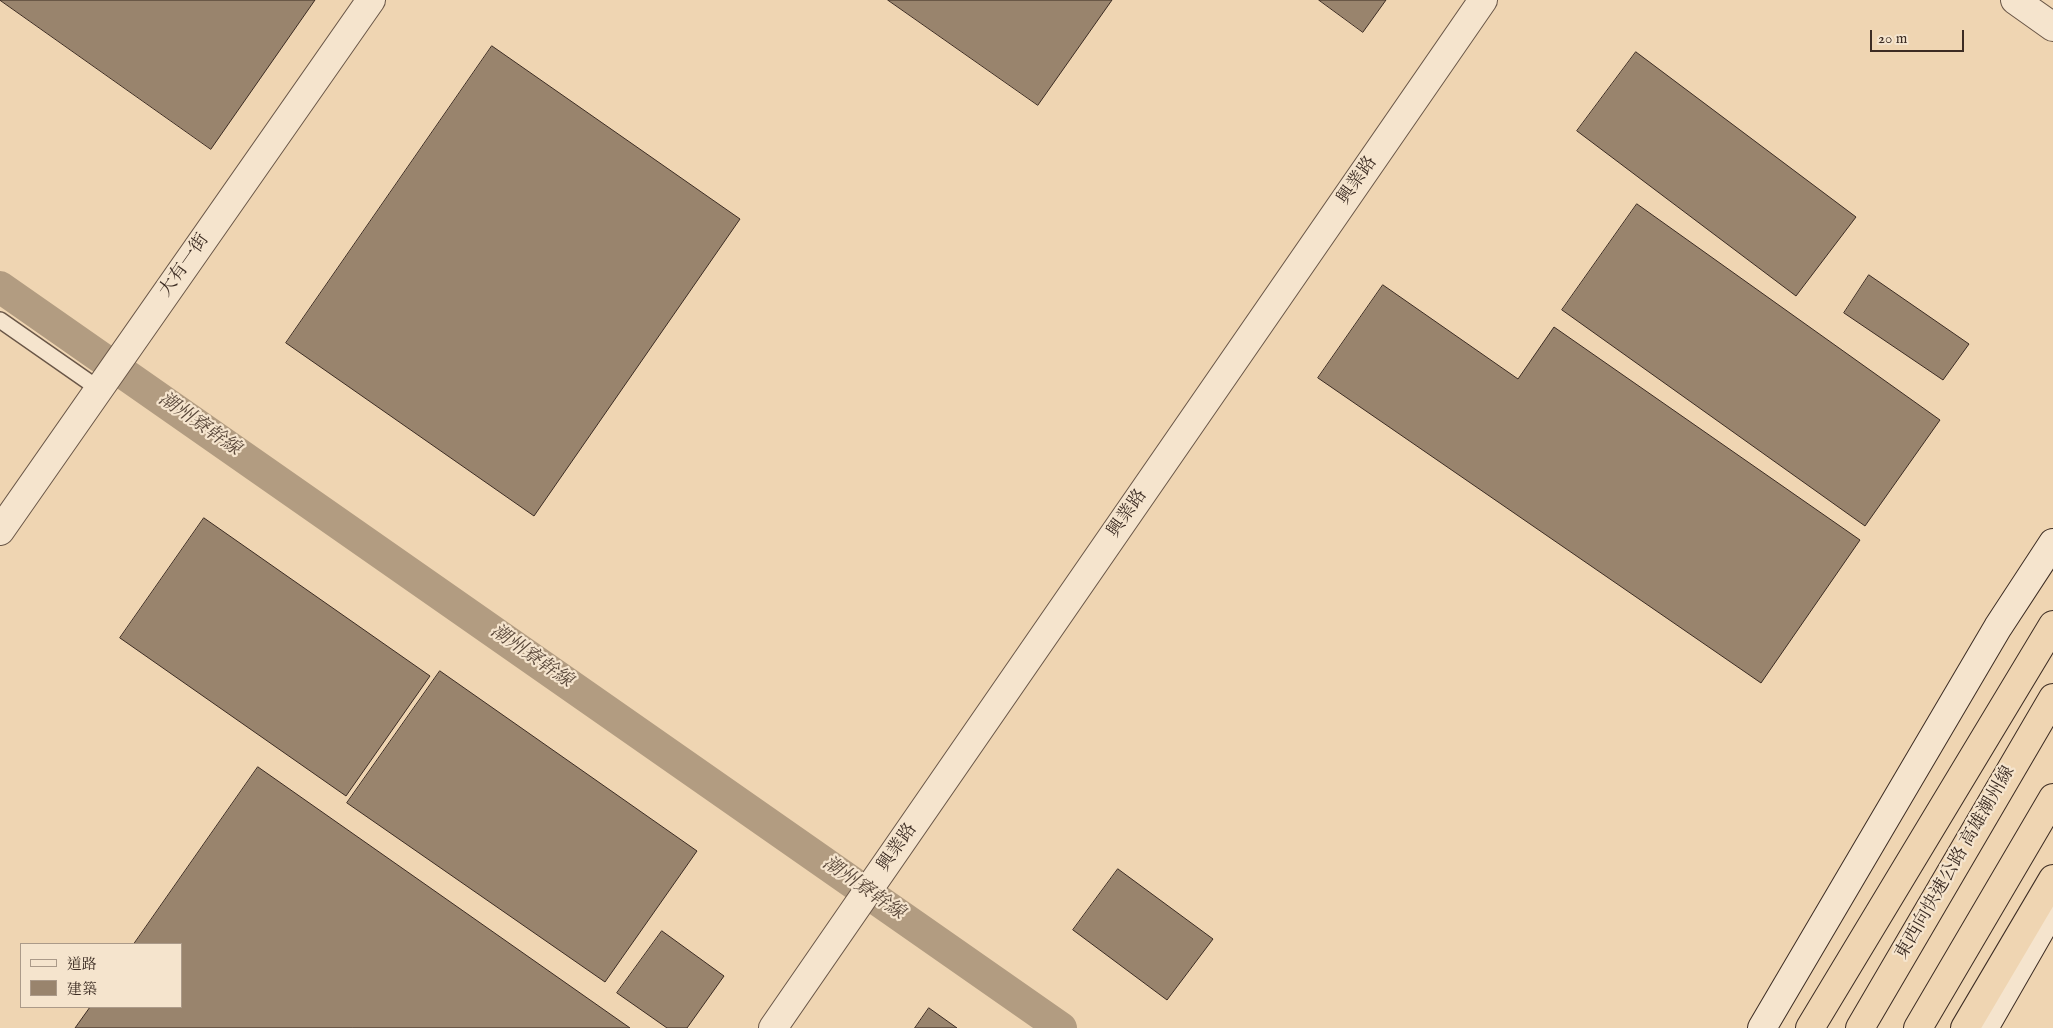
<!DOCTYPE html>
<meta charset="utf-8">
<style>
body{margin:0}
#map{position:relative;width:2053px;height:1028px;overflow:hidden;background:#efd5b2;font-family:"IM FELL English","Noto Serif TC",serif}
canvas{display:block}
.legend{position:absolute;left:20px;top:943px;width:162px;height:65px;box-sizing:border-box;background:#f5e4cd;border:1px solid #ab9a89;margin:0;padding:6px 9px;list-style:none;font-size:15px;color:#3c2c23}
.legend li{display:flex;align-items:center;gap:10px;height:25px}
.legend b{width:25px;border:1px solid #ab9a89}
.scale{position:absolute;left:1870px;top:30px;width:94px;height:22px;box-sizing:border-box;border:2px solid #3c2c23;border-top:0;padding-left:6px;font-size:15px;line-height:18px;white-space:nowrap;color:#3c2c23;-webkit-text-stroke:4px #f5e4cd;paint-order:stroke}
</style>
<div id="map">
<canvas width="2053" height="1028"></canvas>
<ul class="legend">
<li><b style="height:6px;background:#f5e4cd"></b>道路</li>
<li><b style="height:14px;background:#99846d"></b>建築</li>
</ul>
<div class="scale">20 m</div>
</div>
<script>
const c = document.querySelector('canvas').getContext('2d');
c.lineJoin = 'round';
function trace(path, color, width, dash) {
  c.strokeStyle = color;
  c.lineWidth = width;
  c.lineCap = dash ? 'butt' : 'round';
  c.setLineDash(dash || []);
  c.stroke(path);
}
function fill(path, color) {
  c.fillStyle = color;
  c.fill(path, 'evenodd');
}
function drawText(font, color, halo, rows, align = 'center') {
  c.font = font + ' "IM FELL English","Noto Serif TC",serif';
  c.lineWidth = 4.5;
  c.setLineDash([]);
  c.textBaseline = 'middle';
  c.strokeStyle = halo;
  c.fillStyle = color;
  for (const [text, x, y, turn = 0] of rows) {
    c.save();
    c.translate(x, y);
    c.rotate((+turn || 0) * Math.PI / 180);
    c.textAlign = isNaN(turn) ? turn : align;
    if (halo) c.strokeText(text, 0, 0);
    c.fillText(text, 0, 0);
    c.restore();
  }
}
const canal = new Path2D(`
 M0 287 1061 1028`);
const building = new Path2D(`
 M0 0H315L211 149Z
 M888 0H1112L1038 105Z
 M1319 0H1386L1363 32Z
 M492 46 740 219 534 516 286 343Z
 M1636 52 1856 217 1796 296 1577 131Z
 M1637 204 1940 420 1865 526 1562 310Z
 M1869 275 1969 344 1943 380 1844 313Z
 M1383 285 1518 379 1554 327 1860 540 1761 683 1318 378Z
 M204 518 430 676 346 796 120 638Z
 M440 671 697 851 605 982 347 803Z
 M258 767 630 1028H75L90 1007H181V944H134Z
 M1118 869 1213 939 1167 1000 1073 930Z
 M662 931 724 976 687 1028H667L617 993Z
 M929 1008 957 1028H915Z`);
const service = new Path2D(`
 M0 320 99 389`);
const minor = new Path2D(`
 M0 531 371 0
 M773 1028 1483 0`);
const tertiary = new Path2D(`
 M2015 0 2053 27`);
const secondary = new Path2D(`
 M1762 1028 1998 627 2053 543
 M1984 1028 2053 908`);
const trunk = new Path2D(`
 M1810 1028 2053 625
 M1860 1028 2053 698
 M1918 1028 2053 798
 M1965 1028 2053 879`);
const streetNames = [
 ["興業路",1358,181,-55],
 ["大有一街",185,266,-55],
 ["興業路",1128,514,-55],
 ["興業路",898,848,-55],
 ["東西向快速公路 高雄潮州線",1956,863,-60]
];
const waterNames = [
 ["潮州寮幹線",199,425,35],
 ["潮州寮幹線",531,657,35],
 ["潮州寮幹線",863,889,35]
];
trace(canal, '#b29c81', 32);
fill(building, '#99846d');
trace(building, '#3c2c23', 1);
trace(service, '#695647', 18);
trace(minor, '#695647', 30);
trace(tertiary, '#695647', 30);
trace(secondary, '#3c2c23', 30);
trace(trunk, '#3c2c23', 30);
trace(service, '#f5e4cd', 15);
trace(minor, '#f5e4cd', 28);
trace(tertiary, '#f5e4cd', 28);
trace(secondary, '#f5e4cd', 28);
trace(trunk, '#efd5b2', 28);
drawText('18px', '#3c2c23', '#f5e4cd', streetNames);
drawText('italic 19px', '#5a483a', '#f5e4cd', waterNames);
</script>
